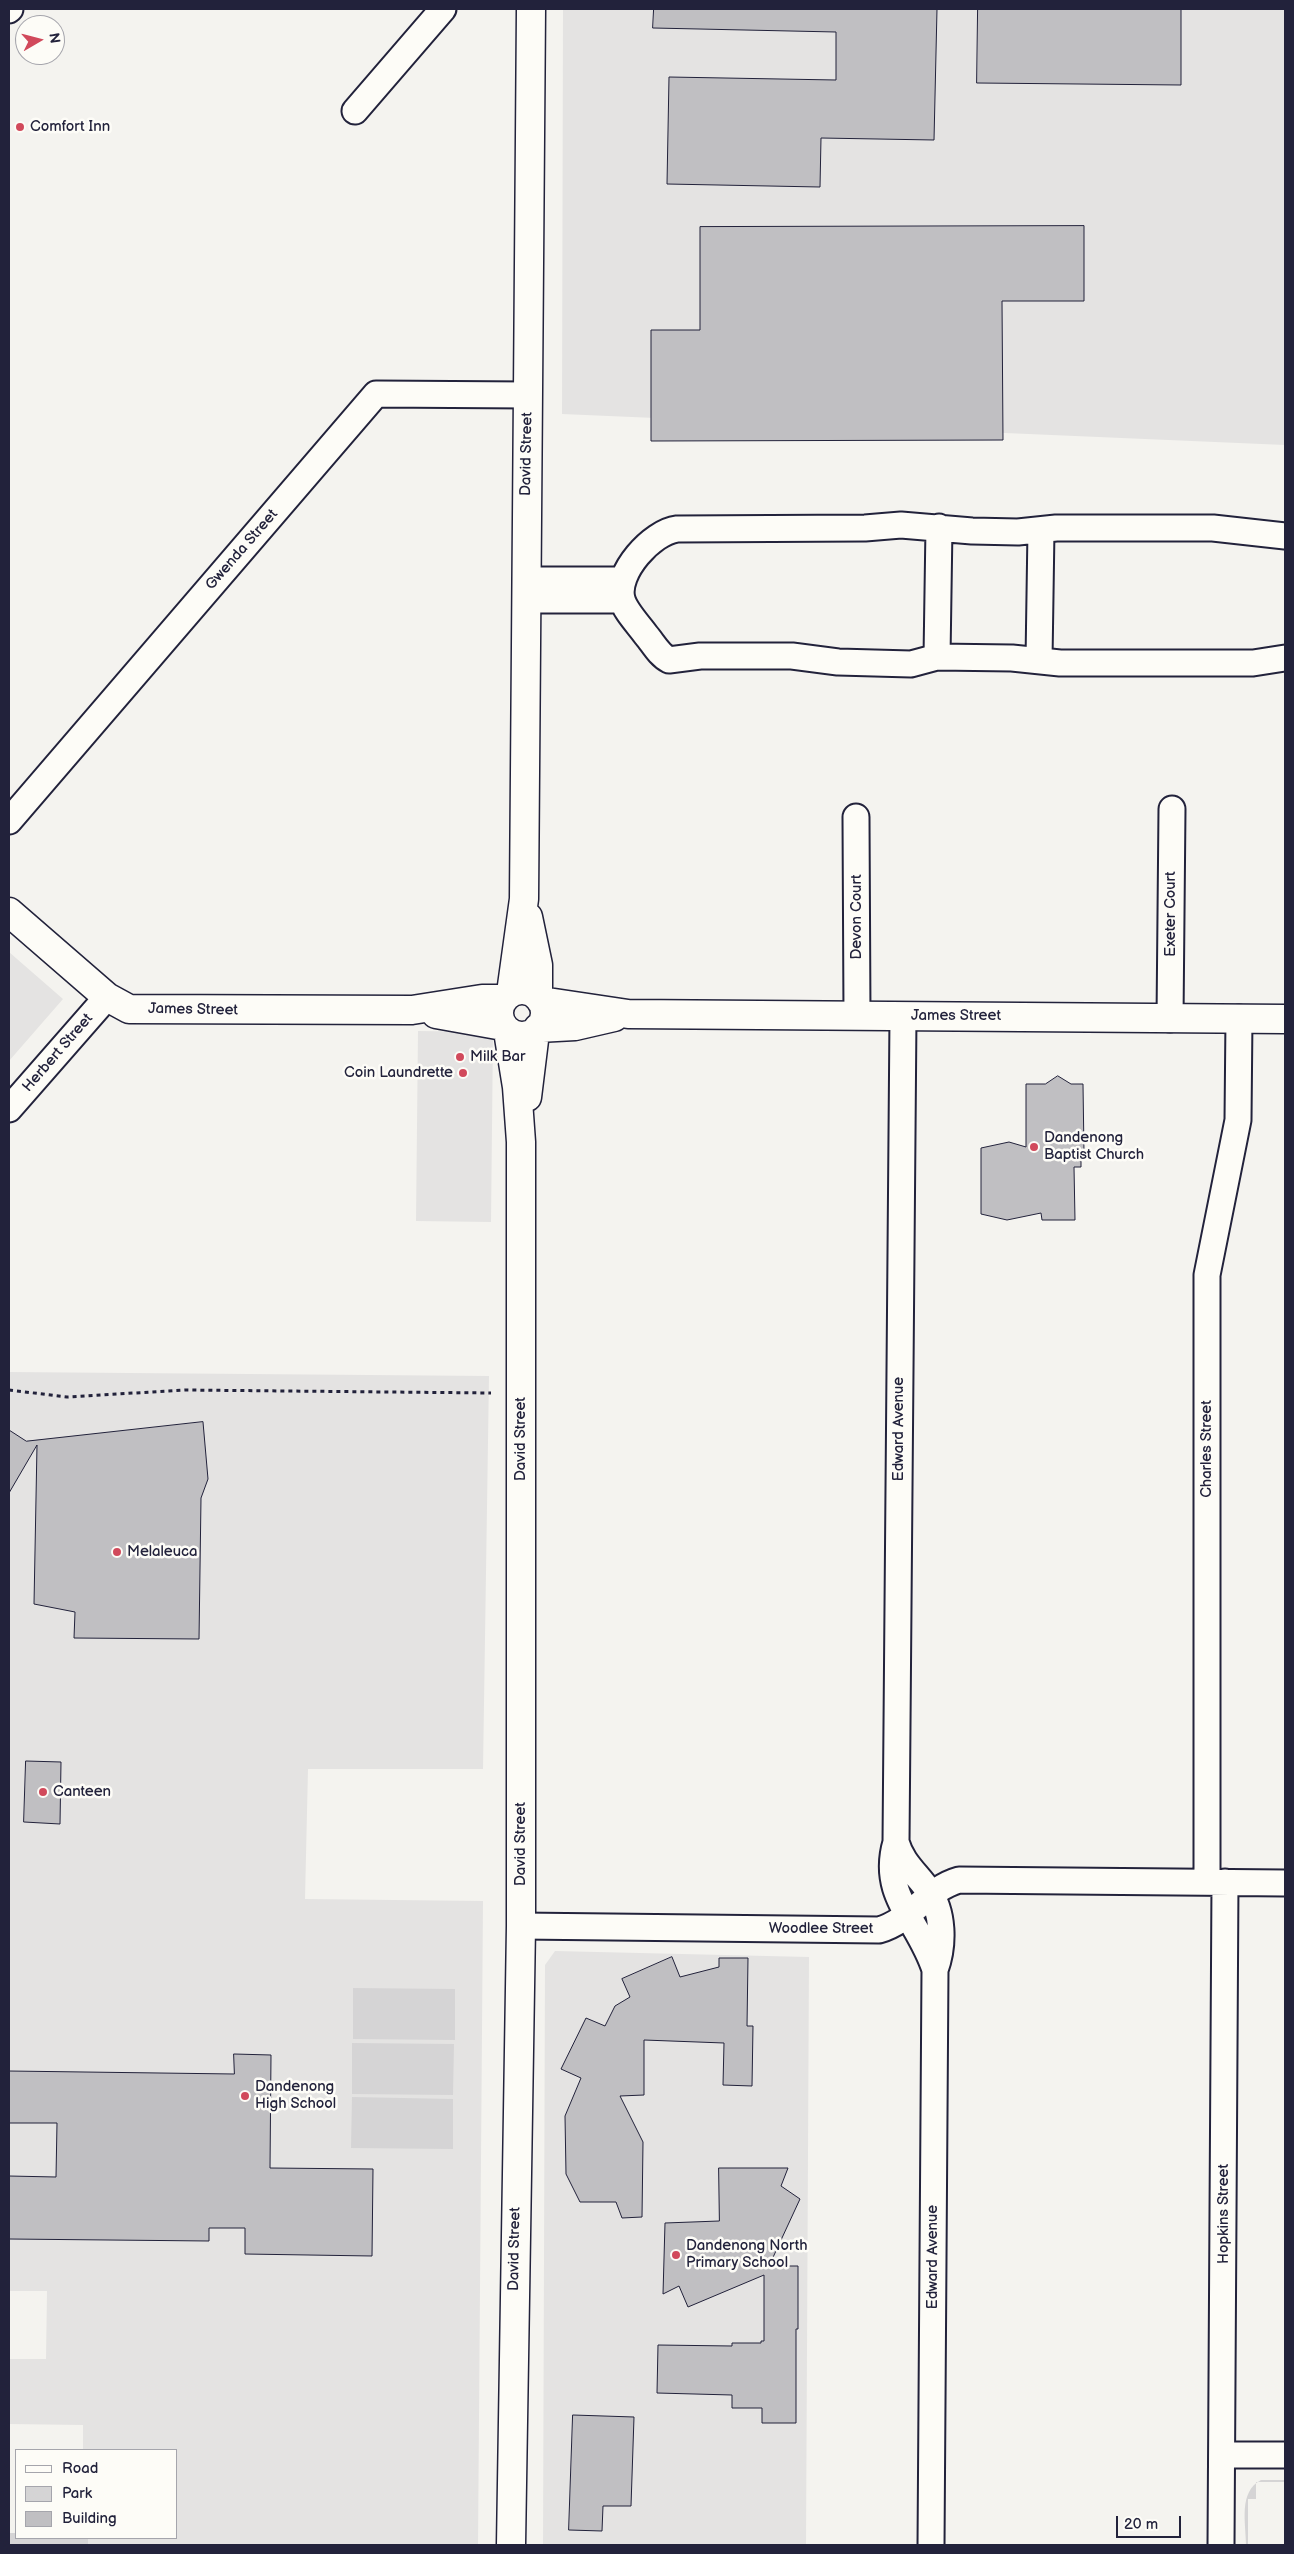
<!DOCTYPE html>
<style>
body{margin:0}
#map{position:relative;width:1294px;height:2554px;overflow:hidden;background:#f4f3ef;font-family:"Balsamiq Sans",sans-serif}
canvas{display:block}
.frame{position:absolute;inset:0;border:10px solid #22223b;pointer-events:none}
.legend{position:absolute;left:15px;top:2449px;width:162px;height:90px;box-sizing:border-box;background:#fdfcf7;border:1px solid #a5a5ac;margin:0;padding:6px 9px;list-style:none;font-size:15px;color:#22223b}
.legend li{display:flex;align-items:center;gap:10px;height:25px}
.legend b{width:25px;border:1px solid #a5a5ac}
.north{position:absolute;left:15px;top:15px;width:50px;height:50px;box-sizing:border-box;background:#fdfcf7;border:1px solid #a5a5ac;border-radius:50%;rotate:82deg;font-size:14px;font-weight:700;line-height:20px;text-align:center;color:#22223b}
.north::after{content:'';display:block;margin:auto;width:18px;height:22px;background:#d1495b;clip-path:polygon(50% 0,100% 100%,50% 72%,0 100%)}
.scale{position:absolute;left:1116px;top:2516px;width:65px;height:22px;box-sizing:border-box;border:2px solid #22223b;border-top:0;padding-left:6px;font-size:15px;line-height:18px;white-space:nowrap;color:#22223b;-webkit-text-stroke:4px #fdfcf7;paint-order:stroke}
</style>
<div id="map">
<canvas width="1294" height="2554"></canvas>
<div class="frame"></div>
<ul class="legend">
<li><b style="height:6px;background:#fdfcf7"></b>Road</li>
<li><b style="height:14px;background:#d5d4d5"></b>Park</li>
<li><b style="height:14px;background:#c0bfc2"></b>Building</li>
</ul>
<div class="north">N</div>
<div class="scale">20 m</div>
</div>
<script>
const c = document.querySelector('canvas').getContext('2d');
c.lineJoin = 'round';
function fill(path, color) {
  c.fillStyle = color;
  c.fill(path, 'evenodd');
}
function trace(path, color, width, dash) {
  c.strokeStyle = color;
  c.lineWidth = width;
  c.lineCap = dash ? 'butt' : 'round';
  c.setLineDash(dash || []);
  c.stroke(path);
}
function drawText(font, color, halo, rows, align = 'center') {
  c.font = font + ' "Balsamiq Sans",sans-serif';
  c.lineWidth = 5;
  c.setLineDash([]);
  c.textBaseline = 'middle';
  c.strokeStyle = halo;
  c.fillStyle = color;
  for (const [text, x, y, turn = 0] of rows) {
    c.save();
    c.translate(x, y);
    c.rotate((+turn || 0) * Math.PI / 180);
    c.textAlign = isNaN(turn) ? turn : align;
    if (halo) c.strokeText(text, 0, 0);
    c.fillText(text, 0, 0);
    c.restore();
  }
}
const built = new Path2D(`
 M563 9H1285V445L562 414Z
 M9 952 63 999 9 1061Z
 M418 1031 493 1032 491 1222 416 1221Z
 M9 1372 489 1376 483 1769H308L305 1899 483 1901 478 2545H88V2538H176V2450H83V2425L9 2424V2359H46L47 2291H9Z
 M555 1951 809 1957 806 2545H543L545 1965Z`);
const green = new Path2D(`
 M353 1988 455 1989V2040L353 2039Z
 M352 2043 454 2044 453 2095 352 2094Z
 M352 2097 453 2099V2149L351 2148Z
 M1261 2480H1285V2482H1256V2499H1248V2545H1246C1246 2523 1238 2492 1261 2480Z
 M9 2533H16V2538H88V2545H9Z`);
const building = new Path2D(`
 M654 9H937L934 140 821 138 820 187 667 184 669 77 836 80V32L653 28Z
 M978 9H1181V85L977 83Z
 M1084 226V301H1002L1003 440 651 441V330H700V227Z
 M1058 1076 1071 1084H1083L1084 1153H1081V1167H1074L1075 1220H1042L1041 1213 1007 1220 981 1214V1148L1009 1142 1026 1147V1084H1045Z
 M203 1422 208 1479 201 1498 199 1639 74 1638 75 1612 34 1604 37 1445 9 1493V1430L26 1441Z
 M26 1761 61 1762 60 1824 24 1822Z
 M672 1957 680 1977 719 1967V1958H748L747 2026H753L752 2086 723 2085 724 2043 644 2040V2095L620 2096 643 2142 642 2217 622 2218 616 2202H580L566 2174 565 2116 581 2078 561 2069 586 2018 605 2026 615 2006 630 1997 622 1979Z
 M234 2054 271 2055 270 2168 373 2169 372 2256 245 2254V2228H209V2241L9 2239V2176L56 2177 57 2123H9V2071L234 2074Z
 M719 2168H788L781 2186 800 2199 769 2266H798V2329H796V2423H762V2408H732V2395L657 2393 658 2345 732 2346V2343H761V2341H764V2275L688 2307 679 2286 663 2294 665 2223 719 2221Z
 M573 2415 634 2417 631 2506H603L602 2531 569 2530Z`);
const path = new Path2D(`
 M9 1390 67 1397 185 1390 491 1393`);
const street = new Path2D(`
 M9 10 10 9
 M355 111 443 9
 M1285 536 1213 528H1056L1018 532 972 531 901 525 865 528 677 529C652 532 615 573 622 599 625 611 639 625 646 635 653 643 659 655 669 660L700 656H792L838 662 911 664 937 657 1012 658 1060 663H1253L1285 658
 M526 580H622
 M526 600H622
 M937 657 939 527
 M1039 660 1041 530
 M856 817 857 1016
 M9 821 376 394 528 395
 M903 1016 896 1842C880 1896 920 1922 935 1970L931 2545
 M1170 1019 1172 809
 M9 1109 107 997
 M896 1842C902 1863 916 1873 928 1890 944 1912 944 1945 935 1970
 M1207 1882V1275L1238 1120 1239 1018
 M521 1926 879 1930C911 1921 927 1889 959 1880L1285 1883
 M1223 2455H1285
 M1221 2545 1225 1882`);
const secondary = new Path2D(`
 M9 912 107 997 129 1009 412 1010 482 999H504
 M528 917 538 965V997
 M499 1013a23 23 0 1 1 46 0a23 23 0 1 1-46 0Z
 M511 993 524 899 531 9
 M541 1001 628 1014 1285 1019
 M436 1014 503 1026
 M538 1028 575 1026 614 1017
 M508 1031 517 1087 521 1142V1926L511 2545
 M527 1097 535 1032`);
const markers = [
 [20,127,5,"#d1495b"],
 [460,1057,5,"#d1495b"],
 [463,1073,5,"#d1495b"],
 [1034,1147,5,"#d1495b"],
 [117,1552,5,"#d1495b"],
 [43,1792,5,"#d1495b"],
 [245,2096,5,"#d1495b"],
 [676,2255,5,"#d1495b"]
];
const poiNames = [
 ["Comfort Inn",30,127],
 ["Milk Bar",470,1057],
 ["Coin Laundrette",453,1073,"right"],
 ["Dandenong",1044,1138],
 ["Baptist Church",1044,1155],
 ["Melaleuca",127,1552],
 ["Canteen",53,1792],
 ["Dandenong",255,2087],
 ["High School",255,2104],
 ["Dandenong North",686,2246],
 ["Primary School",686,2263]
];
const streetNames = [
 ["David Street",527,454,-89],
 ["Gwenda Street",242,550,-49],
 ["Exeter Court",1171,914,-90],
 ["Devon Court",857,917,-90],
 ["James Street",193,1010,1],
 ["James Street",956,1016],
 ["Herbert Street",58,1053,-49],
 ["Edward Avenue",899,1429,-90],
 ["David Street",521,1439,-90],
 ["Charles Street",1207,1449,-90],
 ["David Street",521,1844,-90],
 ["Woodlee Street",821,1929],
 ["Hopkins Street",1224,2214,-90],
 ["David Street",515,2249,-89],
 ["Edward Avenue",933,2257,-90]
];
fill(built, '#e4e3e2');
fill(green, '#d5d4d5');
fill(building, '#c0bfc2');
trace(building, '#22223b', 1);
trace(street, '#22223b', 29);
trace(secondary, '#22223b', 31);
trace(path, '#22223b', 3, [4, 4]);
trace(street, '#fdfcf7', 25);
trace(secondary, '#fdfcf7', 28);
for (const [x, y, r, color] of markers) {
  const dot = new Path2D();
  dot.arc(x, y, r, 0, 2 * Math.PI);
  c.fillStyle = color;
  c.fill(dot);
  trace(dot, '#fdfcf7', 2);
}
drawText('15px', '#22223b', '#fdfcf7', poiNames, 'left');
drawText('15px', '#22223b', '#fdfcf7', streetNames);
</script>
